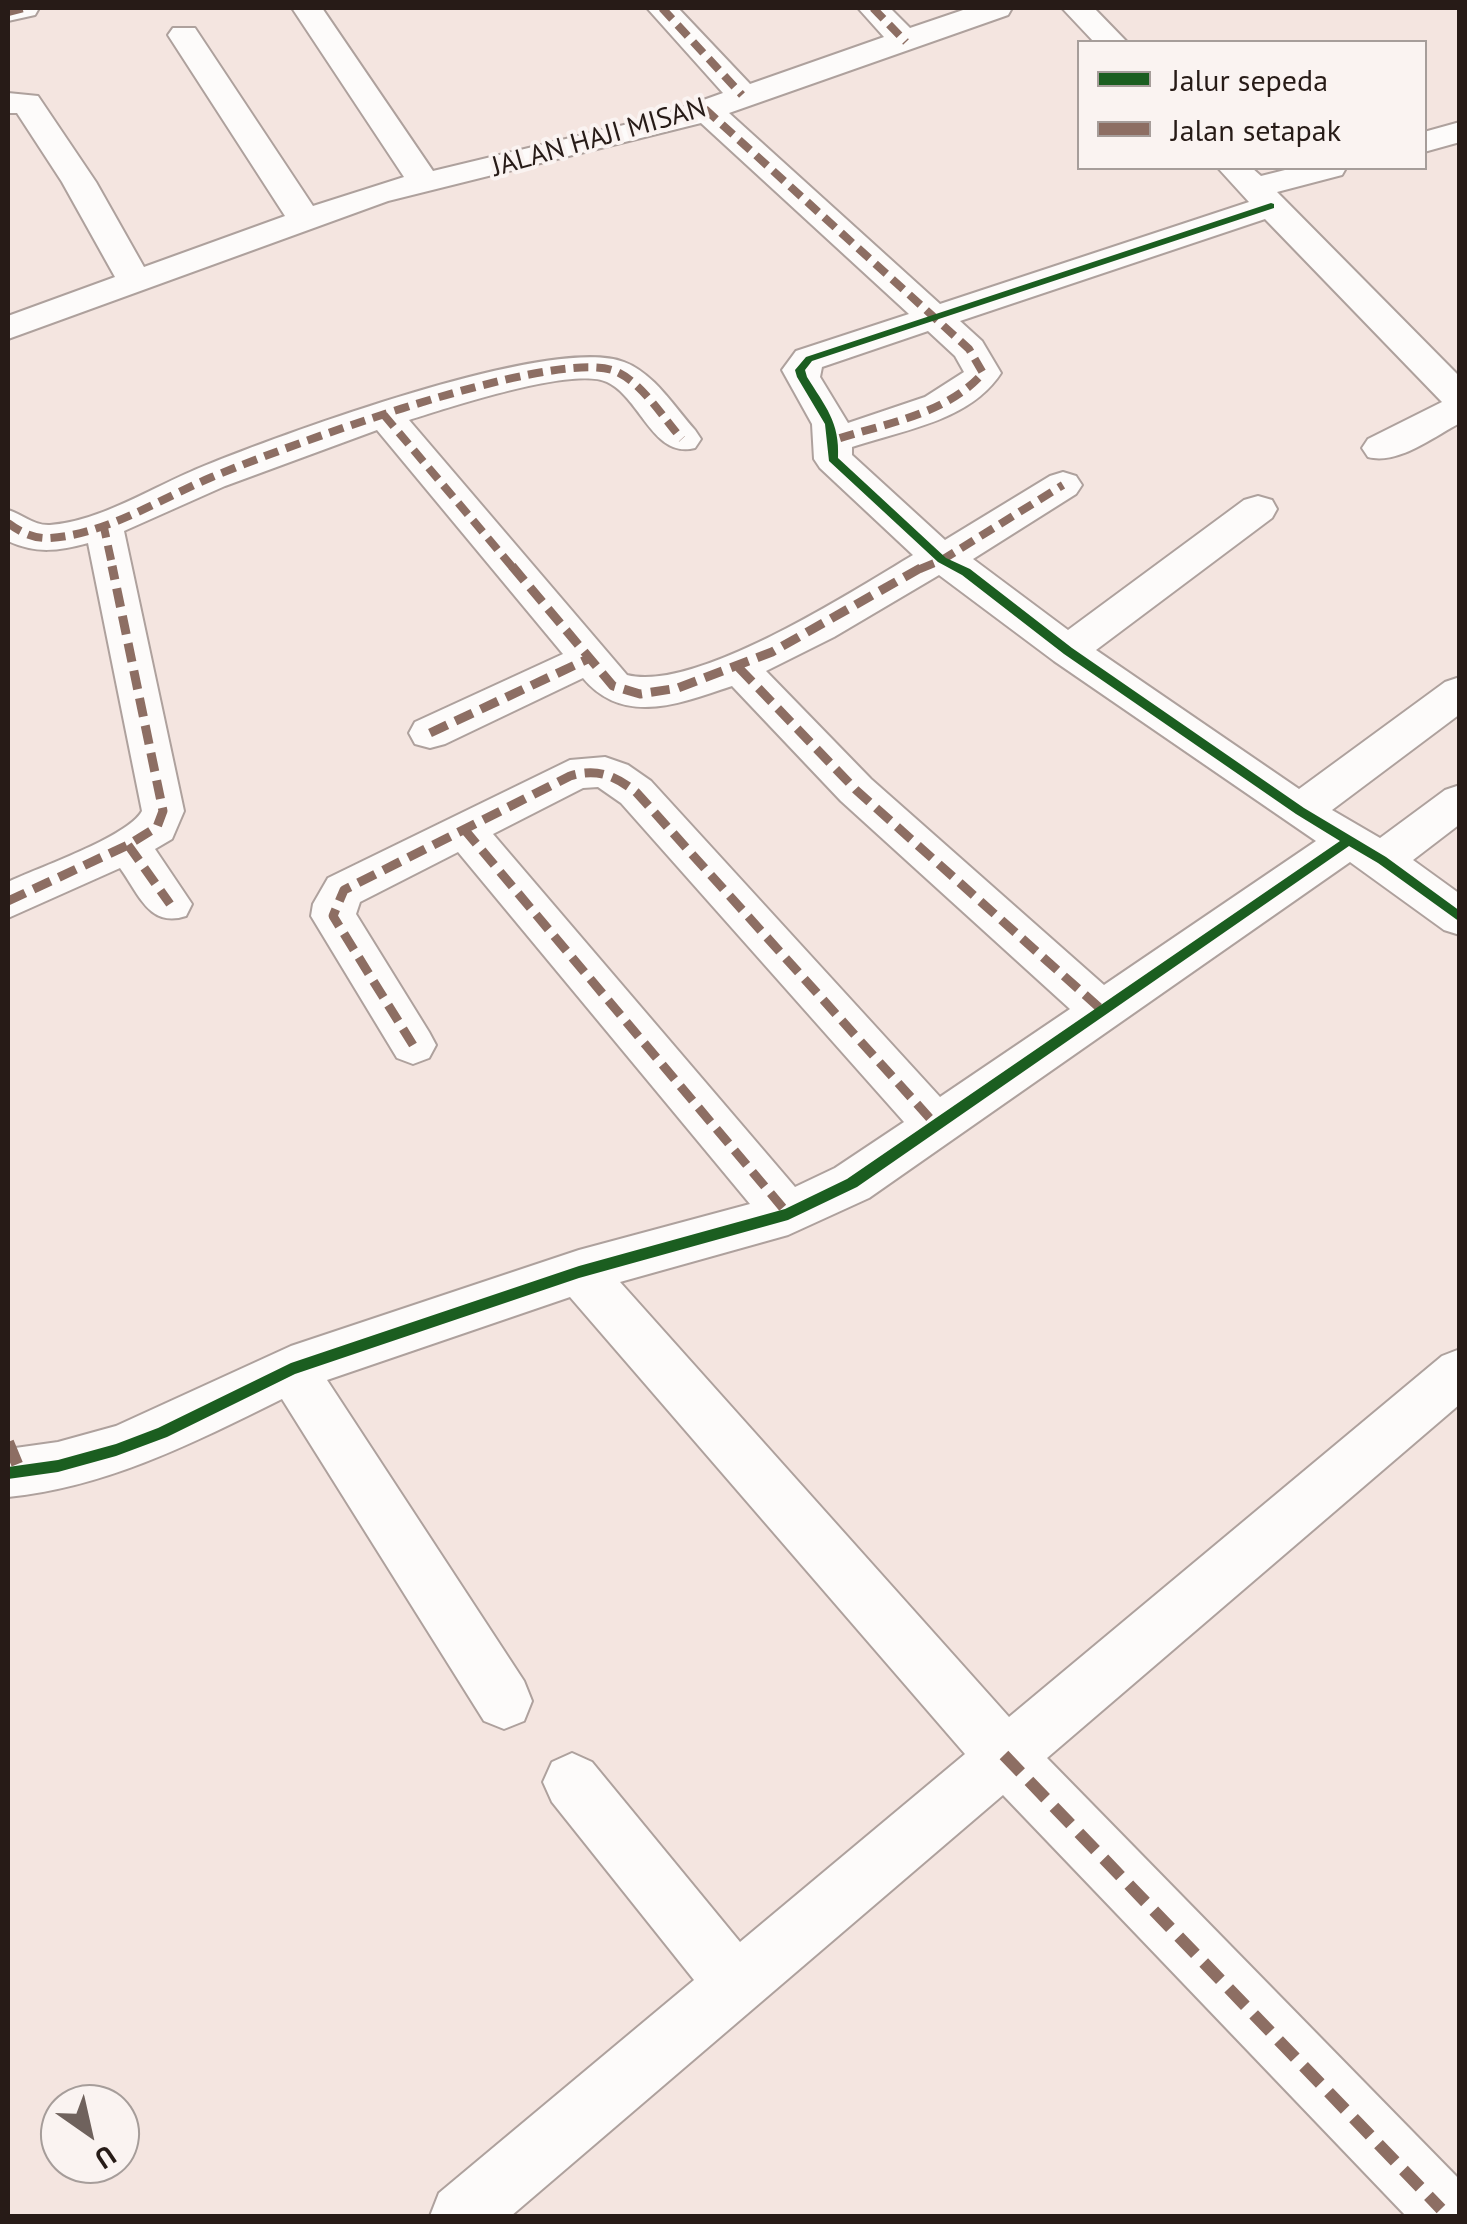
<!DOCTYPE html>
<style>
body{margin:0}
#map{position:relative;width:1467px;height:2224px;overflow:hidden;background:#f4e5e0;font-family:"PT Sans",sans-serif}
canvas{display:block}
.frame{position:absolute;inset:0;border:10px solid #271b17;pointer-events:none}
.legend{position:absolute;left:1077px;top:40px;width:350px;height:130px;box-sizing:border-box;background:#faf3f1;border:2px solid #a69d9a;margin:0;padding:12px 18px;list-style:none;font-size:30px;color:#271b17}
.legend li{display:flex;align-items:center;gap:20px;height:50px}
.legend b{width:50px;border:2px solid #a69d9a}
.north{position:absolute;left:40px;top:2084px;width:100px;height:100px;box-sizing:border-box;background:#faf3f1;border:2px solid #a69d9a;border-radius:50%;rotate:146deg;font-size:28px;font-weight:700;line-height:40px;text-align:center;color:#271b17}
.north::after{content:'';display:block;margin:auto;width:35px;height:45px;background:#6f625d;clip-path:polygon(50% 0,100% 100%,50% 72%,0 100%)}
</style>
<div id="map">
<canvas width="1467" height="2224"></canvas>
<div class="frame"></div>
<ul class="legend">
<li><b style="height:12px;background:#1b5e20"></b>Jalur sepeda</li>
<li><b style="height:12px;background:#8d6e63"></b>Jalan setapak</li>
</ul>
<div class="north">U</div>
</div>
<script>
const c = document.querySelector('canvas').getContext('2d');
c.lineJoin = 'round';
function trace(path, color, width, dash) {
  c.strokeStyle = color;
  c.lineWidth = width;
  c.lineCap = dash ? 'butt' : 'round';
  c.setLineDash(dash || []);
  c.stroke(path);
}
function fill(path, color) {
  c.fillStyle = color;
  c.fill(path, 'evenodd');
}
function drawText(font, color, halo, rows, align = 'center') {
  c.font = font + ' "PT Sans",sans-serif';
  c.lineWidth = 8;
  c.setLineDash([]);
  c.textBaseline = 'middle';
  c.strokeStyle = halo;
  c.fillStyle = color;
  for (const [text, x, y, turn = 0] of rows) {
    c.save();
    c.translate(x, y);
    c.rotate((+turn || 0) * Math.PI / 180);
    c.textAlign = isNaN(turn) ? turn : align;
    if (halo) c.strokeText(text, 0, 0);
    c.fillText(text, 0, 0);
    c.restore();
  }
}
const street = new Path2D(`
 M8 8H39L35 15 8 21Z
 M292 8H322L433 171 653 118 723 93 647 8H678L750 84 884 37 858 8H890L910 28 969 8H1012L1008 15 729 113 940 304 1249 202 1218 168H1252L1261 176 1293 168H1346L1342 175 1277 192 1460 377V423C1433 437 1398 465 1368 457L1362 448 1368 439 1442 402 1265 219 960 321 982 341 1001 373C970 421 903 430 852 447V455L945 540 1050 476 1063 472 1076 476 1082 485 1076 494 973 559 1068 630 1244 500 1258 496 1272 500 1277 509 1272 518 1096 650 1299 789 1445 682 1460 677V714L1332 810 1380 838 1445 790 1460 785V824L1413 860 1460 894V935L1444 930 1350 862 869 1198 788 1235 620 1282 1009 1717 1442 1356 1460 1349V1404L1047 1758 1460 2180V2216H1406L1003 1795 511 2216H430L439 2193 694 1980 552 1802 543 1782 552 1762 572 1753 592 1762 740 1942 965 1754 570 1297 327 1380 524 1681 532 1701 524 1721 504 1729 484 1721 282 1399C193 1443 107 1487 8 1497V1449L58 1442 116 1426 291 1346 579 1250 750 1204 458 852 360 902 356 914 429 1032 436 1045 429 1058 413 1064 397 1058 311 916 313 904 328 878 570 760 605 757 628 765 651 781 940 1097 1070 1009 841 801 732 686C681 703 624 727 583 678L445 744 430 748 415 744 409 733 415 722 563 654 377 430 225 486 124 531 184 811 172 839 155 849 192 904 186 916C149 928 139 894 120 868L8 918V882C37 868 128 837 142 811L88 543C59 551 36 554 8 541V510C22 514 34 526 50 525 101 521 151 488 199 468 277 436 551 334 624 362 654 373 675 408 695 430L701 439 695 448C653 459 641 398 607 382 573 366 447 408 409 420L627 675C695 693 853 591 913 555L820 468 814 459 812 424 782 370 796 351 909 314 701 123 388 201 8 339V316L115 277 62 182 17 113H8V93L38 96 96 182 144 267 285 216 168 35 173 28H195L313 206 404 177ZM928 331 955 356 964 372 925 397 848 423 820 377 822 367ZM939 575 1054 661 1316 841 1104 985 871 779 766 671 834 637ZM598 787 621 803 904 1122 835 1168 795 1187 493 834 583 788Z
 M1062 8H1094L1127 42H1094Z
 M1460 122V142L1424 152V132Z`);
const quietFar2 = new Path2D(`
 M662 8 742 95
 M873 8 906 42
 M8 12 24 8
 M705 109 969 349 983 373C947 414 887 423 837 439
 M384 415 514 569
 M8 523C20 532 34 539 50 538 107 534 160 499 212 477 284 447 545 350 612 370 640 379 663 418 682 439
 M103 523 113 569
 M920 569 942 560 1063 485`);
const quietFar1 = new Path2D(`
 M512 566 613 686 640 694 678 688 772 652 924 566
 M739 668 856 790 1103 1011
 M430 733 590 658
 M464 829 788 1214
 M128 845 170 904
 M8 901 128 845 157 827 163 811 112 566
 M413 1045 333 916 344 890 570 776C597 768 614 775 636 792L935 1124`);
const quiet = new Path2D(`
 M8 1442 20 1471
 M1004 1755 1441 2209`);
const cycleway = new Path2D(`
 M1271 203 1274 204V208L812 361 805 370 807 377C825 406 840 422 838 458L946 558 970 569 1072 648 1304 808 1386 857 1460 911V922L1378 863 1349 846 857 1187 788 1220 579 1278 295 1374 167 1437 116 1456 58 1472 8 1479V1467L58 1460 116 1444 158 1428 291 1363 579 1266 785 1209 847 1179 1340 841 1296 814 1064 654 962 575 938 562 829 461 825 424 797 377 795 370 806 357Z`);
const farStreetnames = [
 ["JALAN HAJI MISAN",599,138,-16]
];
trace(street, '#aea19d', 4);
fill(street, '#fdfbfa');
trace(quietFar2, '#8d6e63', 8, [15, 8]);
trace(quietFar1, '#8d6e63', 9, [19, 9]);
trace(quiet, '#8d6e63', 12, [24, 12]);
fill(cycleway, '#1b5e20');
drawText('28px', '#271b17', '#faf3f1', farStreetnames);
</script>
